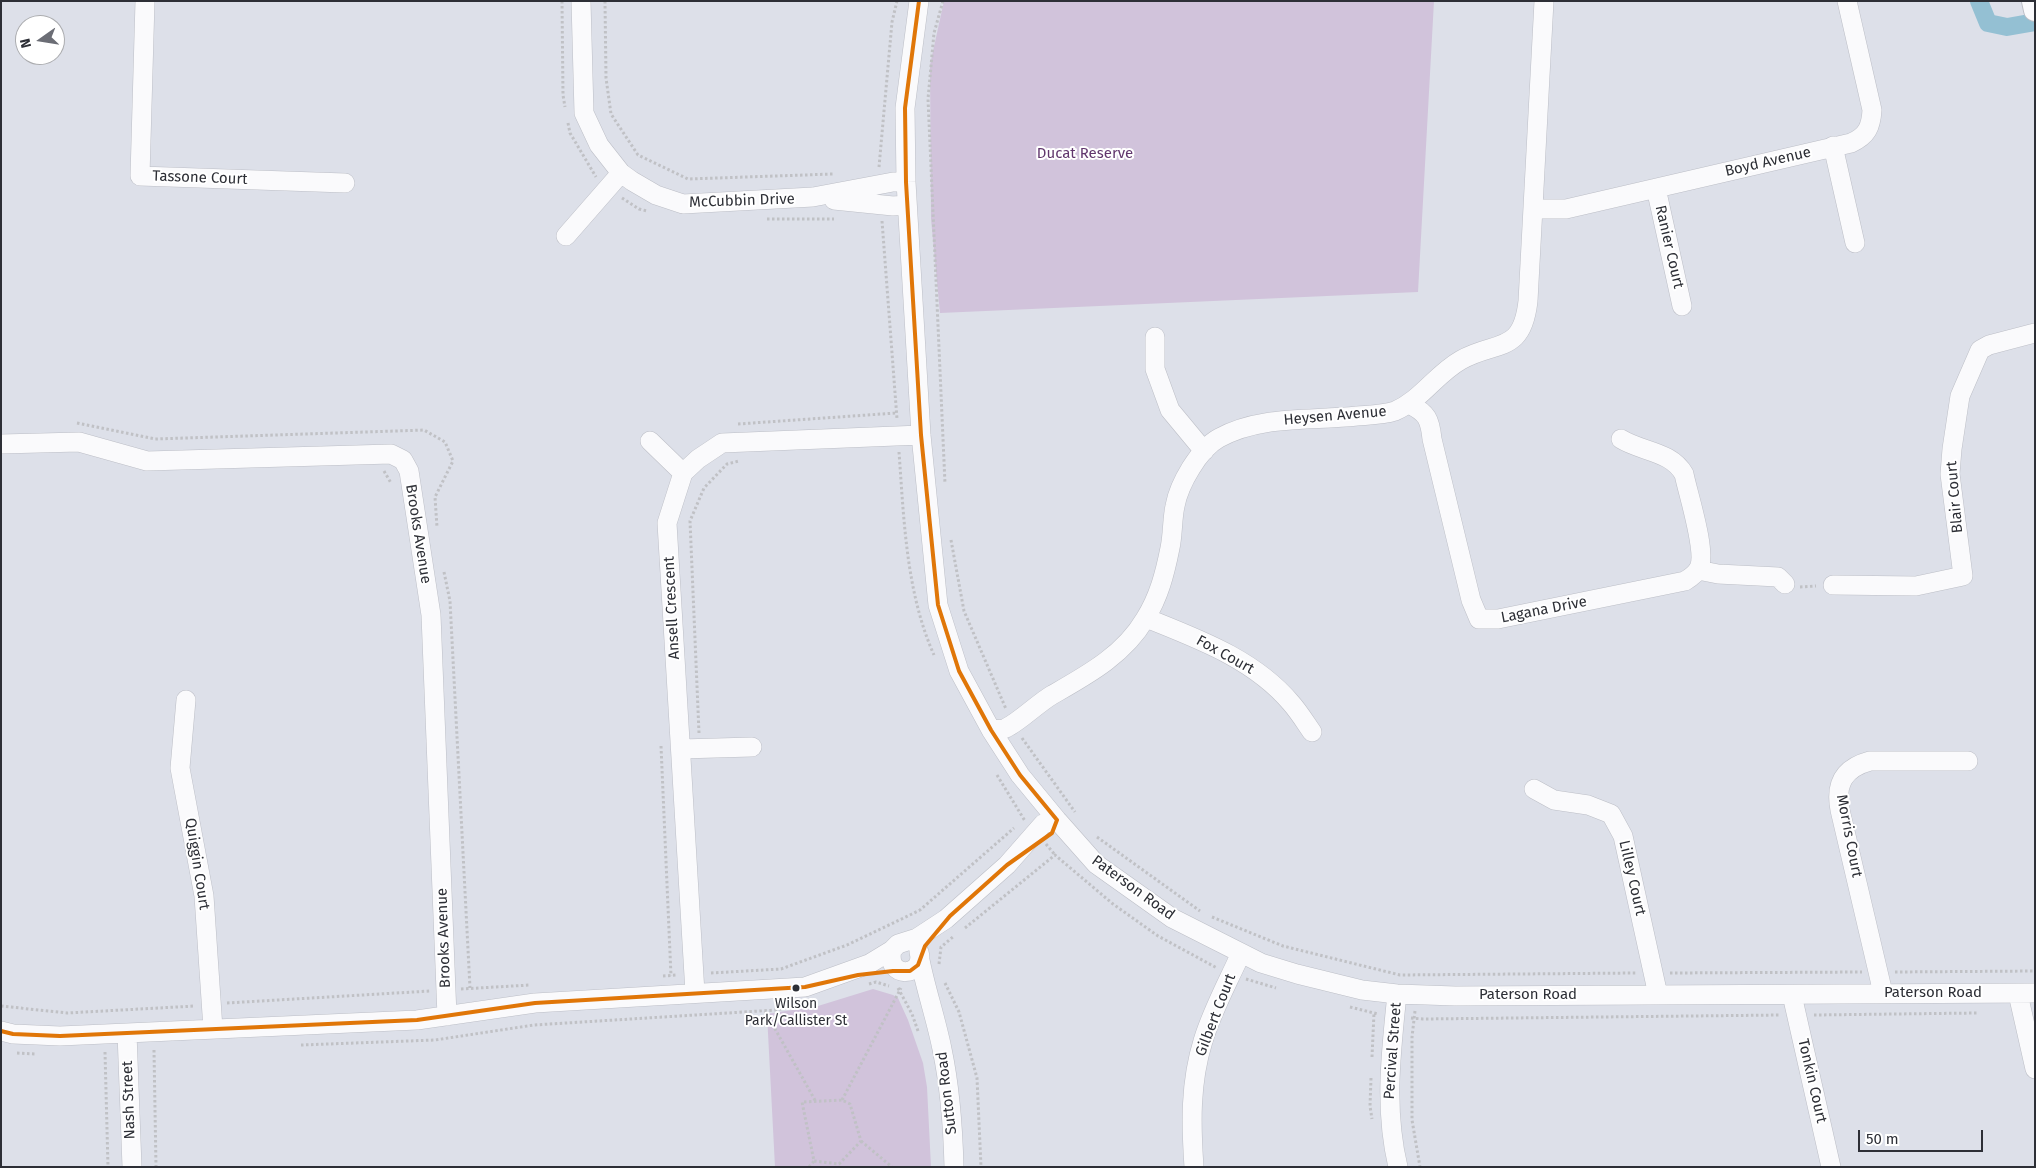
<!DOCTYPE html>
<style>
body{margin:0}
#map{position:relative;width:2036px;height:1168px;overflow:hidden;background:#dde0e9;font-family:"Fira Sans",sans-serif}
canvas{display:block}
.frame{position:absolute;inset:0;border:2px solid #2d2f36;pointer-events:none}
.north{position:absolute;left:15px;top:15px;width:50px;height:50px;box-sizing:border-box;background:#fff;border:1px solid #abacaf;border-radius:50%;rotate:257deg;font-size:14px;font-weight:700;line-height:20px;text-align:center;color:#2d2f36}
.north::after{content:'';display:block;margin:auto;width:18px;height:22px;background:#6b6d75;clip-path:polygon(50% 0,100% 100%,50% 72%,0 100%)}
.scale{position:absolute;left:1858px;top:1130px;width:125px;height:22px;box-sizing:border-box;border:2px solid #2d2f36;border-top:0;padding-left:6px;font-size:15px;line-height:18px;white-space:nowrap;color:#2d2f36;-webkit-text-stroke:4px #fff;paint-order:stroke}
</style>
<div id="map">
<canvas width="2036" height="1168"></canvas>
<div class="frame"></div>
<div class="north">N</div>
<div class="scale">50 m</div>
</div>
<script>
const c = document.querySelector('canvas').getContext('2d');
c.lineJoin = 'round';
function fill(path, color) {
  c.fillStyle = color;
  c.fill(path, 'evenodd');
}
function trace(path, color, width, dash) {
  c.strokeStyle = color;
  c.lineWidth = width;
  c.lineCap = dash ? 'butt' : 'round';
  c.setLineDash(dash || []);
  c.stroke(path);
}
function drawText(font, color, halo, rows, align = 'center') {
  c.font = font + ' "Fira Sans",sans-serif';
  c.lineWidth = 4;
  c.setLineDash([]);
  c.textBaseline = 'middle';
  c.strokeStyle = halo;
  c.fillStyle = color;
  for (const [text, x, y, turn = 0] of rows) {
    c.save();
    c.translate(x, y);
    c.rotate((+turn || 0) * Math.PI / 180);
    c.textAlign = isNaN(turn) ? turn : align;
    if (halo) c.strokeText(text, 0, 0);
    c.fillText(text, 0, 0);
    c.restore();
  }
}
const green = new Path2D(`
 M944 1H1434L1418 292 940 313 931 219 930 65Z
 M873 989 893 995 898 998 908 1020 923 1063 927 1087 931 1167H775L767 1014 818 1006Z`);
const canal = new Path2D(`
 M1979 1 1988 23 2007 27 2035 22`);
const path = new Path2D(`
 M562 1 563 95 565 107
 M605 1 606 78 611 114 638 155 688 179 833 174
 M943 1 934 33 928 99 945 484
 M568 123 570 133 596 177
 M879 167 892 22 897 1
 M622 198 639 209 647 211
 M767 219H834
 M882 221 897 419
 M77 423 155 439 424 430 445 442 453 461 435 497 437 527
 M738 424 896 413
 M899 452C904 520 906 592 934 655
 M384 471 391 483
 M951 540 964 611 1006 709
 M444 572 450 601 470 988
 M1800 587 1816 586
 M699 733 690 521 704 488 727 464 739 461
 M1022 738 1075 812
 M661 746 671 976
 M997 775 1025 821
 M1097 837 1200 911
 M1046 844 1055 855
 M1212 917 1283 946 1400 975 1637 973
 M965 928 1055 855 1113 904 1158 936 1217 968
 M939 964 941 947 954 936
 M1895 972 2035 971
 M711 973 781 969 847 945 912 914 920 910 1014 828
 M1670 973 1862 972
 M663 976 677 975
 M1246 979 1276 988
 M945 983 959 1012 977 1078 981 1167
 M869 984 876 982 889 986
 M898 988 912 1014 918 1031
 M461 989 530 985
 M227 1003 430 991
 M1 1006 67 1013 195 1006
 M1350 1007 1378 1014
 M765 1011 816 1102
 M1415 1011 1412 1037V1120L1420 1167
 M1814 1015 1977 1013
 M1411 1018 1423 1019 1780 1015
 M301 1045 435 1040 534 1025 776 1010 788 1007
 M154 1050 156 1167
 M105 1052 108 1167
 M17 1053 35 1054
 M1372 1057 1374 1013
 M1371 1078 1370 1106 1372 1119
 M842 1100 901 988
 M861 1141 892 1167
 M809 1167 814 1161 802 1102 842 1100 850 1104 861 1141 839 1164 814 1161`);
const minor = new Path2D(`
 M145 1 140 176 345 183
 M581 1 584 113 599 145 621 173 632 181 656 195 683 204 813 197 893 182H906
 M919 1 905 108 906 182 921 435 938 605 959 671 991 730 1020 775 1057 820 1096 864 1172 918 1261 963 1297 974 1362 990 1397 994 1455 996 2035 993
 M1833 146 1855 243
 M1656 188 1682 306
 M834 200 893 206 907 205
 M1534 209H1566L1851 143C1867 136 1871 127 1872 110L1847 1
 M566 236 621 173
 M1155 337V369L1170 410 1204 451
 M1409 404C1427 413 1430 419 1432 439L1471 600 1479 619H1498L1685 581C1690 578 1696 574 1699 568 1707 552 1688 494 1684 474 1671 451 1642 452 1621 439
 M650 441 683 473
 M1 444 79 442 147 461 391 454 403 460 409 471 431 615 447 1016
 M1698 570 1718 574 1778 577 1785 584
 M1833 585 1916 586 1963 576 1950 474 1952 449 1960 396 1980 350 1989 345 2035 333
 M1146 618C1198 639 1254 659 1291 703 1299 712 1305 722 1312 732
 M186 700 180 768 204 896 213 1029
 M991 730C995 729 1002 730 1006 728 1019 722 1037 704 1052 695 1087 675 1124 655 1145 619 1159 597 1165 573 1170 548 1173 534 1172 520 1175 506 1179 484 1199 449 1219 438 1260 415 1312 421 1357 416 1369 415 1383 415 1395 411 1421 400 1436 374 1461 360 1496 340 1522 355 1528 301L1544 1
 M681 749 752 747
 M1534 789 1554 800 1588 805 1611 814 1623 836 1658 995
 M892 950C885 980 926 977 919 952
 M920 960C926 990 936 1019 942 1049 950 1087 953 1128 954 1167
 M695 993 667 523 683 473 698 459 722 443 921 435
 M1883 993 1840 810C1835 784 1844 768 1870 761H1968
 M1397 994C1391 1052 1384 1109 1398 1167
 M2018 994 2035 1069
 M1792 995 1831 1167
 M1 1031 13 1034 60 1036 417 1020 535 1003 805 987 869 964 892 950 898 944 917 938 946 919 1007 865 1043 824 1057 820
 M127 1033 132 1167
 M1194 1167C1191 1124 1190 1083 1203 1041 1212 1011 1228 982 1241 953`);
const tertiary = new Path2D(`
 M2033 1 2035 10`);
const bus1 = new Path2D(`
 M919 1 905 108 906 182 921 435 938 605 959 671 991 730 1020 775 1057 820
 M1 1031 13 1034 60 1036 417 1020 535 1003 805 987 858 975 893 971H910L918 965 925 946 950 916 1007 865 1052 833 1057 820`);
const markers = [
 [796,988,4.5,"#2d2f36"]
];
const busNames = [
 ["Wilson",796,1004],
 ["Park/Callister St",796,1021]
];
const parkNames = [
 ["Ducat Reserve",1085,154]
];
const streetNames = [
 ["Boyd Avenue",1768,162,-13],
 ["Tassone Court",200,178,2],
 ["McCubbin Drive",742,201,-2],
 ["Ranier Court",1669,247,77],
 ["Heysen Avenue",1335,416,-5],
 ["Blair Court",1955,497,-95],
 ["Brooks Avenue",418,534,81],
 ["Ansell Crescent",672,608,-93],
 ["Lagana Drive",1544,610,-11],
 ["Fox Court",1225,655,29],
 ["Morris Court",1849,836,79],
 ["Quiggin Court",197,864,81],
 ["Lilley Court",1632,878,77],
 ["Paterson Road",1133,888,36],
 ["Brooks Avenue",444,938,-92],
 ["Paterson Road",1933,993],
 ["Paterson Road",1528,995],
 ["Gilbert Court",1216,1015,-69],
 ["Percival Street",1393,1051,-86],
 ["Tonkin Court",1812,1081,77],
 ["Sutton Road",947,1093,-97],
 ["Nash Street",129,1100,-92]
];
fill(green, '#d1c3db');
trace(canal, '#94c0d3', 18);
trace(minor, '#bcbec6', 20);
trace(tertiary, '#bcbec6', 24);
trace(path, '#c0c1c5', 3, [2.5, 2.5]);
trace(minor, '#fafafc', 19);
trace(tertiary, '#fafafc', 22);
trace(bus1, '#e07608', 4);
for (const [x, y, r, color] of markers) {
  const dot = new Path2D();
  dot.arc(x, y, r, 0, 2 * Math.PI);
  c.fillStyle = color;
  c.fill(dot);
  trace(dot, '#fff', 2);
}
drawText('14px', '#2d2f36', '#fff', busNames);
drawText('15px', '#61366d', '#fff', parkNames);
drawText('15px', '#2d2f36', '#fff', streetNames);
</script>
